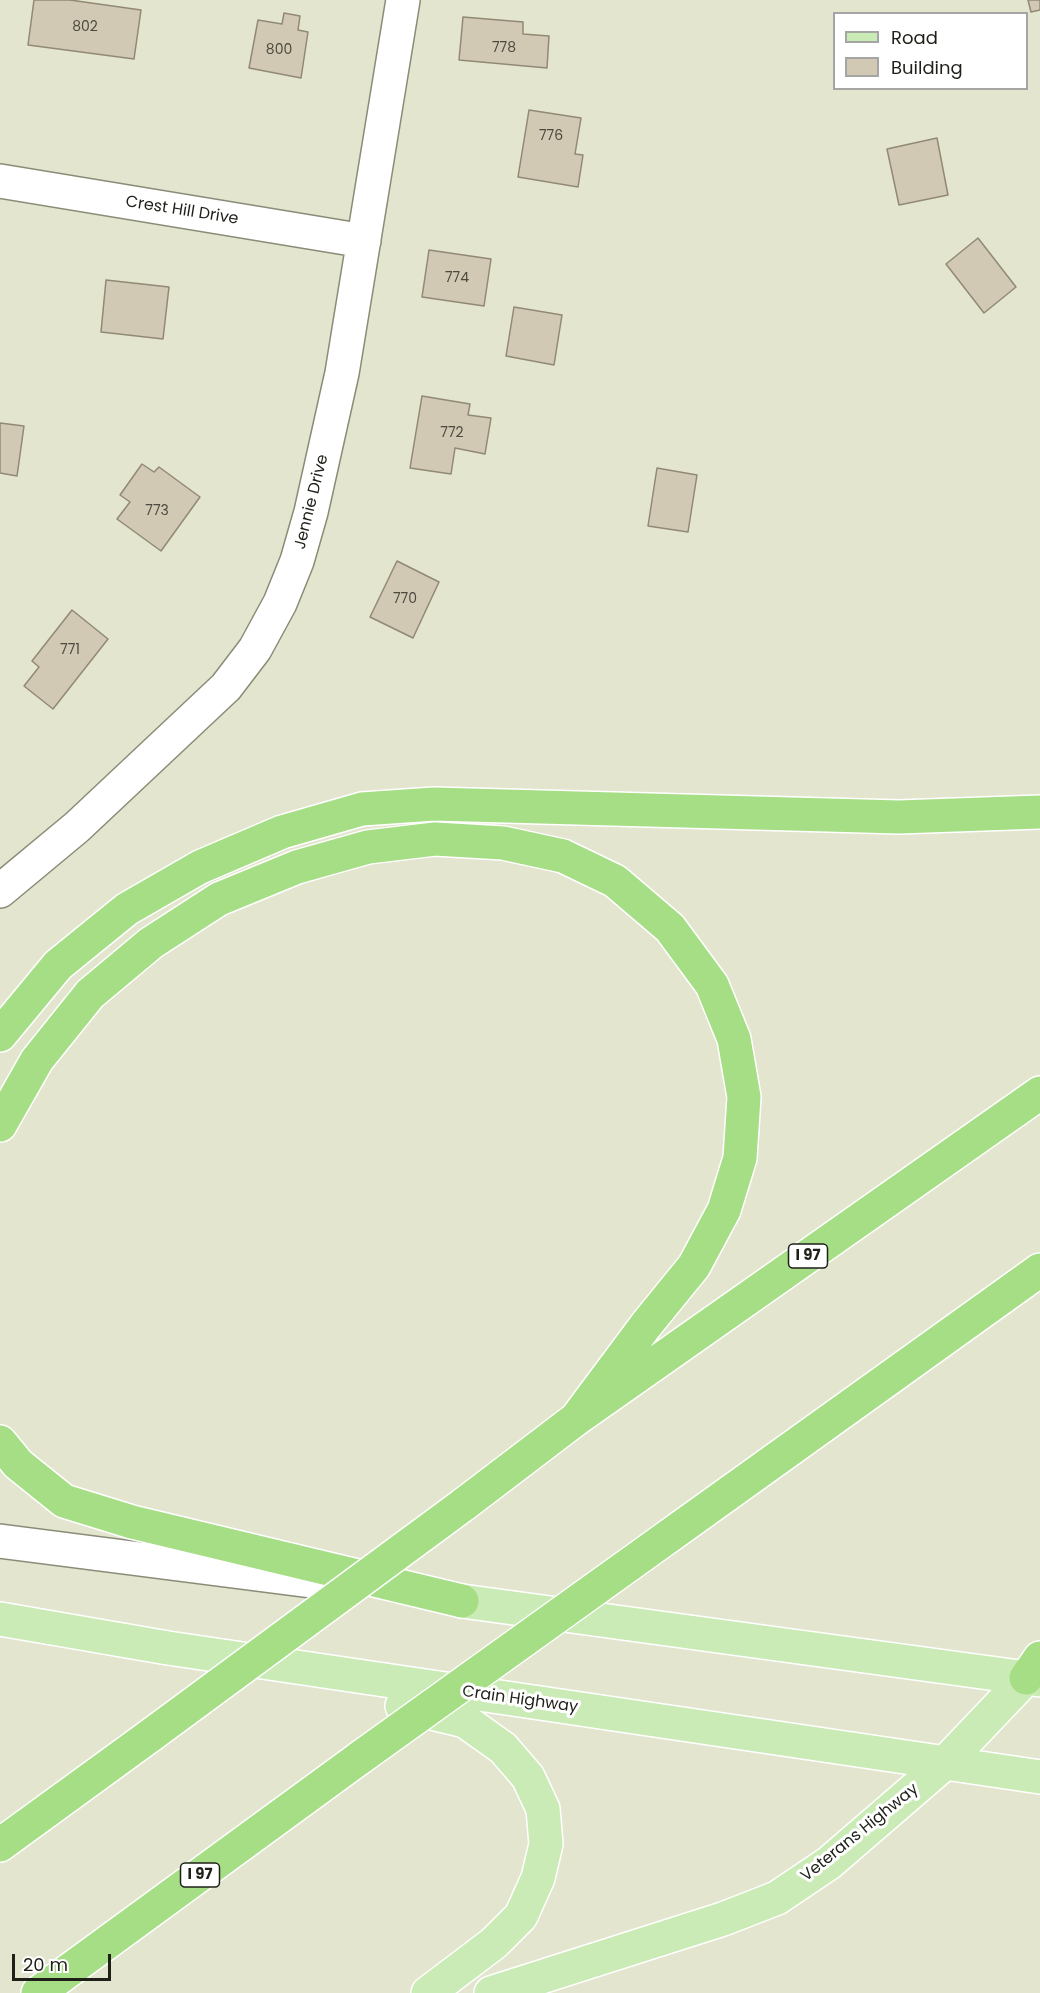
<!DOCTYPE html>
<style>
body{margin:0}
#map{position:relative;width:1040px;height:1993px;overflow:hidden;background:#e3e5cf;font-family:Poppins,sans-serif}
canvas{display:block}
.legend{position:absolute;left:833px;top:12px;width:195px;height:78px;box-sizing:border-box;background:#fff;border:2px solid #a5a6a3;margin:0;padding:8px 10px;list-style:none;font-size:18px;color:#1f2018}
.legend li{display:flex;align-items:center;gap:12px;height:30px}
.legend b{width:30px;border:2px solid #a5a6a3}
.scale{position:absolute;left:12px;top:1954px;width:99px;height:27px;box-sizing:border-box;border:3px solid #1f2018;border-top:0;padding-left:8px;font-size:18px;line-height:21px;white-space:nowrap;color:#1f2018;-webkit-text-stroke:4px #fff;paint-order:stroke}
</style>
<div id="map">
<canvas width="1040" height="1993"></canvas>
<ul class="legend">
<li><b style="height:8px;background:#caebb6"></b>Road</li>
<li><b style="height:16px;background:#d1c9b4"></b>Building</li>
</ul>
<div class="scale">20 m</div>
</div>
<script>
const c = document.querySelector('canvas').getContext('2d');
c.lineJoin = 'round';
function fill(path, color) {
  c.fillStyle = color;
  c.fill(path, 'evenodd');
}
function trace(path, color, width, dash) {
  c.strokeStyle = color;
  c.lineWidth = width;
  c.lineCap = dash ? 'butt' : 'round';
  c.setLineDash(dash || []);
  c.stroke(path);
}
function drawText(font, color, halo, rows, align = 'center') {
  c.font = font + ' Poppins,sans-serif';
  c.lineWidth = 6;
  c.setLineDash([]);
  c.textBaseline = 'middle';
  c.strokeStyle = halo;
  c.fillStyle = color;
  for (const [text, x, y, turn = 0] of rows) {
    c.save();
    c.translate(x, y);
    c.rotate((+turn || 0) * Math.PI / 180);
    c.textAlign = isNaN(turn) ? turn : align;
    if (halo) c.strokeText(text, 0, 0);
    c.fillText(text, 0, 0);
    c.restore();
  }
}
const building = new Path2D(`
 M34 0H70L141 10 134 59 28 45Z
 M1028 0H1040V10L1031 12Z
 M284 13 300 16 298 30 308 32 301 78 249 68 258 20 282 24Z
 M463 17 523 22V34L549 36 547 68 459 60Z
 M529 110 581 118 575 154 583 155 578 187 518 177Z
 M937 138 948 195 899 205 887 149Z
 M978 238 1016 287 984 313 946 264Z
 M429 250 491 259 484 306 422 297Z
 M106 280 169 287 163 339 101 332Z
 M514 307 562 315 554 365 506 356Z
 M422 396 470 404 468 415 491 418 485 454 455 448 451 474 410 468Z
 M0 423 24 426 17 476 0 473Z
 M142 464 154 472 159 467 200 497 161 551 117 519 130 502 120 495Z
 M657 468 697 475 688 532 648 526Z
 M397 561 439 582 413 638 370 617Z
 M72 610 108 639 53 709 24 686 39 667 32 661Z`);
const minor = new Path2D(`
 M0 181 364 241
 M0 891 77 827 226 687 255 649 280 603 297 561 311 512 342 373 403 0
 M0 1541 350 1586`);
const major = new Path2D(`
 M462 1601 1040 1680
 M0 1619 168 1648 1040 1777
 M402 1706 465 1721 503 1748 528 1777 543 1809 546 1844 538 1878 521 1916 494 1943 428 1993
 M491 1993 723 1919 777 1898 829 1863 946 1762 1026 1678`);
const highway = new Path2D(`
 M0 1035 58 965 127 909 200 867 282 832 362 809 434 804 899 817 1040 812
 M0 1125 37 1060 90 994 151 943 219 899 297 867 368 847 435 839 503 843 563 856 615 881 670 928 712 985 734 1039 744 1097 740 1158 724 1210 694 1266 646 1325 576 1419
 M0 1442 18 1464 64 1501 132 1522 462 1601
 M463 1505 576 1419 1040 1093
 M669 1536 1040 1270
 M1026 1678 1040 1658
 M0 1845 151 1735
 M38 1993 361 1757`);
const highwayBridge = new Path2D(`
 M151 1735 463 1505
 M361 1757 669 1536`);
const numberNames = [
 ["802",85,27],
 ["778",504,48],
 ["800",279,50],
 ["776",551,136],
 ["774",457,278],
 ["772",452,433],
 ["773",157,511],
 ["770",405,599],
 ["771",70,650]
];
const shields = [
 [808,1256,39],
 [200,1875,39]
];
const shieldNames = [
 ["I 97",808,1256],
 ["I 97",200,1875]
];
const streetNames = [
 ["Crest Hill Drive",182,211,9],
 ["Jennie Drive",312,502,-76],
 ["Crain Highway",520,1700,8],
 ["Veterans Highway",860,1833,-39]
];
fill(building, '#d1c9b4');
trace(building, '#918975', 1.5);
trace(minor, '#8a8c77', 36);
trace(major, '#fff', 36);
trace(highway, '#fff', 36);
trace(minor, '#fff', 33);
trace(major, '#caebb6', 33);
trace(highway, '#a6de85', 33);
trace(highwayBridge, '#fff', 36, []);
trace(highwayBridge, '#a6de85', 33);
drawText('14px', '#4c4a3f', null, numberNames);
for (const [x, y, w] of shields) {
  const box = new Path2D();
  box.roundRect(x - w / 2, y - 12, w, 24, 4.5);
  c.fillStyle = '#fff';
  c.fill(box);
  trace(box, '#1f2018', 1.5);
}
drawText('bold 15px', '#1f2018', null, shieldNames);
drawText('16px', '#1f2018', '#fff', streetNames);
</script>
